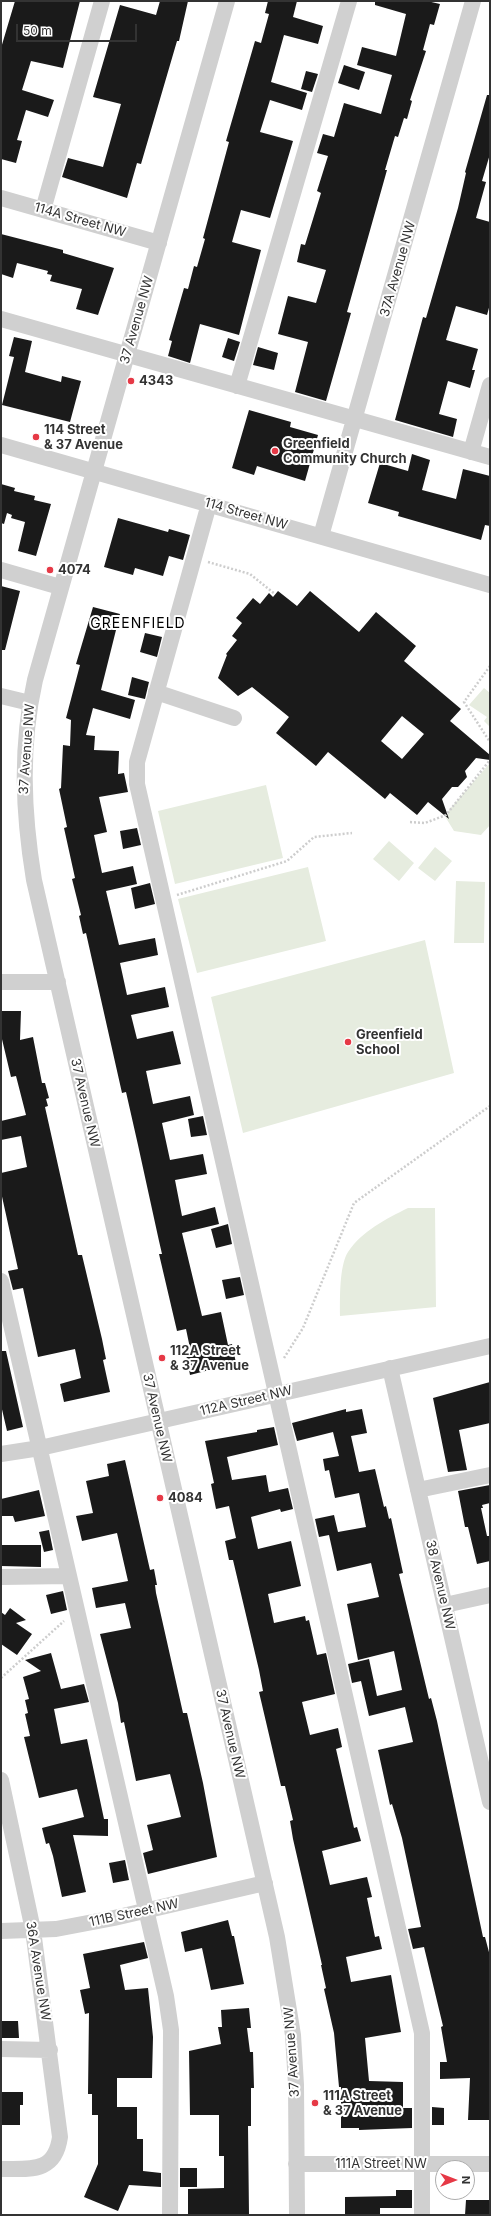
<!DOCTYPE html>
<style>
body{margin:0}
#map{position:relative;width:491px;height:2216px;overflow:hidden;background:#fff;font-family:Inter,sans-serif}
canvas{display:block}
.frame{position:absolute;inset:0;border:2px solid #333;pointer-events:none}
.north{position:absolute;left:435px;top:2160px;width:40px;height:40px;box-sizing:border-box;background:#fff;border:1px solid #adadad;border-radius:50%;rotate:90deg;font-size:11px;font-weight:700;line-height:16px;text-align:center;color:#333}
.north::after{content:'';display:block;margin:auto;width:14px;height:18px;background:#e63946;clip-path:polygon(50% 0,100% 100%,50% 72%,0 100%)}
.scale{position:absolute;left:16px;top:24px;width:121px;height:18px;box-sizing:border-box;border:2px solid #333;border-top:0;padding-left:5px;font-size:12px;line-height:14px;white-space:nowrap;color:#333;-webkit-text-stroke:3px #fff;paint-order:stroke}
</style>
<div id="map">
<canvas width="491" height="2216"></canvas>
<div class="frame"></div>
<div class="north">N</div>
<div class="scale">50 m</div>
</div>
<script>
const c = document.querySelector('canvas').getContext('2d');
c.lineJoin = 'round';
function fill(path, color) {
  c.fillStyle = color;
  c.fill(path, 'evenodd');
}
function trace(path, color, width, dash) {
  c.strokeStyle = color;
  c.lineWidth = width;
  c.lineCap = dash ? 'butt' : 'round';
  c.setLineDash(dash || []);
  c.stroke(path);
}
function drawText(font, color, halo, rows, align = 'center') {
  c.font = font + ' Inter,sans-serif';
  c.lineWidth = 4;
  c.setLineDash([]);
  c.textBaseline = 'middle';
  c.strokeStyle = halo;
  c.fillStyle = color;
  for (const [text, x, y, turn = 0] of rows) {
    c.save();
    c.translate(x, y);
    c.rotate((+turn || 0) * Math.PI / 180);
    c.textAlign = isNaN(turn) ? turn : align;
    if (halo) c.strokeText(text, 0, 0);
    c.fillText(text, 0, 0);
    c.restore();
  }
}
const green = new Path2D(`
 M484 688 490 693V727L484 721 487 717 469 705Z
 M489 764 490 825 481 835 454 831 446 818 449 810Z
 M266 785 283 858 175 884 158 811Z
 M389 841 414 863 399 881 373 859Z
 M435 847 452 861 435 881 418 868Z
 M308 867 326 941 197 973 178 899Z
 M456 881 485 882 484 943H454Z
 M425 940 454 1073 243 1133 211 997Z
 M408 1208H435L436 1307 340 1316C340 1300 339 1266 348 1252 362 1231 386 1219 408 1208Z`);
const building = new Path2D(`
 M15 1H80L63 68 31 61 22 90 54 100 48 117 26 110 17 140 22 141 16 163 1 159V48Z
 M160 1H188L179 41H177L141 164 137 163 127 198 62 177 68 158 103 167 121 104 93 97 120 5 156 15Z
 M268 1H297L293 17 323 26 318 44 284 35 271 82 307 93 302 110 270 100 260 132 293 141 270 218 241 210 232 242 261 250 239 335 200 324 190 363 168 356 172 341 169 340 184 288 188 289 194 266 197 267 205 239 203 238 229 142 226 141 255 41 261 43 269 14 265 13Z
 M375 1H427L440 4 434 25 430 24 423 50 426 51 410 100 412 101 407 119 404 118 398 137 395 136 385 170H387L347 312 351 313 326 401 295 392 308 342 278 334 288 296 316 303 326 270 297 262 301 244 305 245 321 193 317 191 328 156 317 153 323 134 334 137 344 103 381 114 392 75 357 65 362 47 396 56 406 14 375 5Z
 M344 65 365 72 359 90 338 83Z
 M306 71 318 74 312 92 301 89Z
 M487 95H490V154L482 181 486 182 476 218 490 222V304L487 315 456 306 446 340 478 349 472 370H475L470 388 448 381 439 414 457 419 453 437 395 420 423 317 426 318 458 208 466 173 465 172Z
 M1 234 63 250V253L114 268 98 315 76 309 82 289 50 281 52 275 47 274 48 271 17 263 13 278 1 274Z
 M14 337 32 341 25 372 61 382 62 376 81 381 70 422 2 405 14 357 9 356Z
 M228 338 240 342 234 361 222 357Z
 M258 347 278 353 274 370 253 365Z
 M249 410 291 422 290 427 318 435 305 481 257 466 254 475 232 468Z
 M412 454 430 460 422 490 456 499 463 469 490 476V526L485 525 481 540 398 516 399 512 368 503 380 463 408 471Z
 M1 484 15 488 14 491 35 496 34 500 51 504 36 556 18 551 25 522 11 518 12 515 7 513 4 524 1 523Z
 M118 518 168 532 169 529 190 535 183 560 169 556 163 576 135 568 133 575 104 567Z
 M1 586 20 591 5 650H1Z
 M278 591 297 606 310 591 359 632 376 612 416 646 404 661 461 709 450 721 490 755V760L476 758 465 771 467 777 458 787H452L442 799 449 819 428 802 417 815 390 793 385 799 328 752 316 766 276 733 289 717 252 687 238 696 218 678 227 655 226 654 237 640 232 636 242 623 236 618 253 598 260 604 269 593 273 597ZM402 716 424 734 402 759 381 741Z
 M93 607 120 614 101 690 135 700 130 719 93 708 86 735 95 736 94 750 119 751 118 774 124 773 128 792 99 797 107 832 94 835 102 873 133 866 137 884 106 891 119 945 155 938 158 955 120 963 127 995 165 987 169 1007 131 1015 137 1039 173 1031 181 1064 146 1071 153 1104 190 1096 194 1115 162 1123 170 1160 203 1154 207 1174 175 1180 182 1216 215 1207 219 1224 182 1233 202 1316 221 1312 228 1345 232 1344 236 1363 190 1375 186 1354 191 1353 186 1329 177 1331 159 1254H162L159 1241 138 1145 126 1092 122 1093 86 933 83 934 79 916 81 915 72 879 75 878 64 828 67 827 59 789 61 788 63 745 70 746 71 720 66 718 80 665 76 664Z
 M145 633 162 637 157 657 140 652Z
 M132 677 149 682 145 699 128 695Z
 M137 828 141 845 123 849 120 831Z
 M150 883 155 904 135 909 131 888Z
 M1 1011H21L20 1040 33 1037 42 1083H45L49 1098 46 1099 48 1106 45 1107 78 1255H82L102 1339 106 1359 103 1360 110 1392 64 1402 60 1384 81 1378 75 1349 38 1357 23 1288 13 1290 8 1271 18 1269 1 1192V1173L27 1167 21 1136 1 1140V1121L26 1115 16 1076 11 1077 1 1035Z
 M203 1116 207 1135 191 1137 188 1119Z
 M228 1224 232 1244 216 1248 211 1229Z
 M240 1277 244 1295 226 1299 222 1280Z
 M1 1351H6L23 1427 7 1431 1 1405Z
 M490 1382V1423L459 1430 467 1470 448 1472 433 1398Z
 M346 1409V1412L362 1409 367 1433 351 1436 359 1472 375 1469 384 1507 386 1506 389 1519 391 1518 403 1573 399 1574 429 1699 431 1698 437 1721 483 1937H485L490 1956V2120H468L470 2078 440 2079V2062H447L441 2027 443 2026 424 1947 413 1949 408 1929 421 1927 402 1838 392 1804 390 1805 378 1750 413 1742 405 1707 369 1716 361 1681 352 1683 348 1664 369 1659 377 1696 402 1690 394 1651 358 1660 347 1604 379 1597 371 1563 337 1571 329 1535 319 1537 315 1519 334 1515 338 1532 366 1527 359 1493 335 1498 329 1470 325 1471 323 1459 339 1456 333 1432 297 1441 292 1423Z
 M274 1427 278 1445 227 1457 232 1480 266 1475 269 1492 288 1488 293 1509 281 1512 280 1509 251 1517 258 1549 291 1541 301 1586 268 1594 274 1623 305 1616 306 1621 309 1620 317 1655 326 1653 335 1694 302 1702 310 1735 338 1728 342 1747 336 1749 354 1828 357 1827 361 1841 322 1851 330 1885 367 1877 372 1897 367 1898 375 1937 379 1936 382 1949 346 1957 351 1982 391 1975 401 2032 365 2038 369 2081 403 2082V2108H412V2128L359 2130V2128H341V2087H339L334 2033 324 1989 326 1988 321 1965H322L293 1839 290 1821 293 1820 285 1786H281L259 1692 263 1691 259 1670 233 1560H229L225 1541 236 1538 229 1506 216 1509 211 1484 214 1483 205 1441 257 1432V1430Z
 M125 1460 150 1570 154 1569 157 1585H155L156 1593 183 1713H187L203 1783 217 1857 148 1874 143 1853 153 1850 147 1825 181 1817 170 1774 136 1781 124 1722 121 1723 118 1703 100 1634 131 1628 125 1603 96 1608 92 1588 128 1581 117 1533 82 1541 76 1516 93 1513 86 1481 109 1476 107 1464Z
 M490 1485V1503L482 1505 483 1508H481L487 1536H490V1561L477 1564 468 1527H465L458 1491Z
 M39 1490 45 1516 15 1522 13 1516H1V1499Z
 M49 1530 53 1550 44 1552 39 1532Z
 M1 1545H41V1567L1 1566Z
 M63 1591 67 1610 51 1614 46 1595Z
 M10 1608 26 1620 16 1623 32 1634 17 1655 1 1644V1612L5 1615Z
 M51 1653 61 1689 84 1684 89 1702 54 1709 61 1744 87 1739 104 1819H108V1836L73 1835 86 1892 62 1897 53 1856 49 1843 46 1844 42 1828 84 1817 77 1789 39 1798 24 1737 30 1736 25 1714 28 1713 25 1700 29 1699 23 1677 41 1671 25 1660Z
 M125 1860 129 1880 113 1883 109 1863Z
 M228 1920 232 1936H234L244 1984 211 1990 202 1948 185 1952 181 1932Z
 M144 1942 148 1958 120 1965 125 1990 148 1988 153 2037 152 2078H117V2107H137V2139H143V2171L161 2173V2187L129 2185 118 2211 84 2197 98 2164V2115H92V2094H88L89 2013 85 2014 80 1990 90 1988 83 1954Z
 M249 2008 251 2028H247L250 2052H253L254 2088H251V2126H248L249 2215H188V2189L224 2188V2156H219V2115H190L189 2051 221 2044 218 2027H222L221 2010Z
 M1 2021H18L19 2038H1Z
 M1 2092H23V2105H20V2125H1Z
 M432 2107 444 2108V2125H432Z
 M180 2168H197V2187H180Z
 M396 2190H412V2208H380V2215H345V2197L396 2196Z
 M466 2200H490V2215H465Z`);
const path = new Path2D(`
 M208 562 250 574 275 594
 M490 666 464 702 490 742
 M410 822 425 823 446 815 490 760
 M177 895 287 861 314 837 352 833
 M284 1358 303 1328 354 1203 490 1106
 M1 1678 64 1621`);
const minor = new Path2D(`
 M227 1 35 680C20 747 23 813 34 880L277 1937 293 2035 296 2085 297 2215
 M1 198 159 243
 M43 210 102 1
 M1 319 490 457
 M237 386 349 1
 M1 445 490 585
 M471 452 490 385
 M209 504 137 762V784L422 2033V2215
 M321 536 473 1
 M1 570 60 587
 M156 692 234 718
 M1 696 30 703
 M1 982H58
 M1 1281 166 1996 171 2030 170 2215
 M390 1368 490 1802
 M1 1454 40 1448 490 1346
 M418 1490 490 1475
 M1 1577 69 1576
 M445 1605 490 1595
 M1 1780 33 1930 60 2137C55 2173 31 2169 1 2169
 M1 1931 56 1929 114 1918 265 1883
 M1 2049 50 2050
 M296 2164H490`);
const markers = [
 [131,381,4,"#e63946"],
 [36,437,4,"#e63946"],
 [275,451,4,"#e63946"],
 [50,570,4,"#e63946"],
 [348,1042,4,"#e63946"],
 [162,1358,4,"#e63946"],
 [160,1498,4,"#e63946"],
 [315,2103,4,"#e63946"]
];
const streetNames = [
 ["114A Street NW",80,220,16],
 ["37A Avenue NW",398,269,-74],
 ["37 Avenue NW",137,320,-74],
 ["114 Street NW",246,514,16],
 ["37 Avenue NW",27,749,-86],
 ["37 Avenue NW",85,1103,77],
 ["112A Street NW",246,1401,-13],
 ["37 Avenue NW",157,1418,77],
 ["38 Avenue NW",440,1585,77],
 ["37 Avenue NW",230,1734,77],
 ["111B Street NW",134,1913,-12],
 ["36A Avenue NW",38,1971,81],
 ["37 Avenue NW",292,2052,-94],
 ["111A Street NW",381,2164]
];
const poiNames = [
 ["4343",139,381],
 ["114 Street",44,430],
 ["& 37 Avenue",44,445],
 ["Greenfield",283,444],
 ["Community Church",283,459],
 ["4074",58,570],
 ["Greenfield",356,1035],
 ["School",356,1050],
 ["112A Street",170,1351],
 ["& 37 Avenue",170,1366],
 ["4084",168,1498],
 ["111A Street",323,2096],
 ["& 37 Avenue",323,2111]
];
const neighbourhoodNames = [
 ["GREENFIELD",138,624]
];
fill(green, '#e6ecdf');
fill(building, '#1a1a1a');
trace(path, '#cdcdcd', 2.5, [2, 2]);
trace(minor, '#d0d0d0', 16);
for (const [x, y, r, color] of markers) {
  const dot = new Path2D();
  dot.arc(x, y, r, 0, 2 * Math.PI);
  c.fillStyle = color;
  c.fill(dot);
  trace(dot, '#fff', 1.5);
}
drawText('13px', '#333', '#fff', streetNames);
drawText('bold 13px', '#333', '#fff', poiNames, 'left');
c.letterSpacing = '1px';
drawText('14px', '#000', '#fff', neighbourhoodNames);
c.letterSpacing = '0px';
</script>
